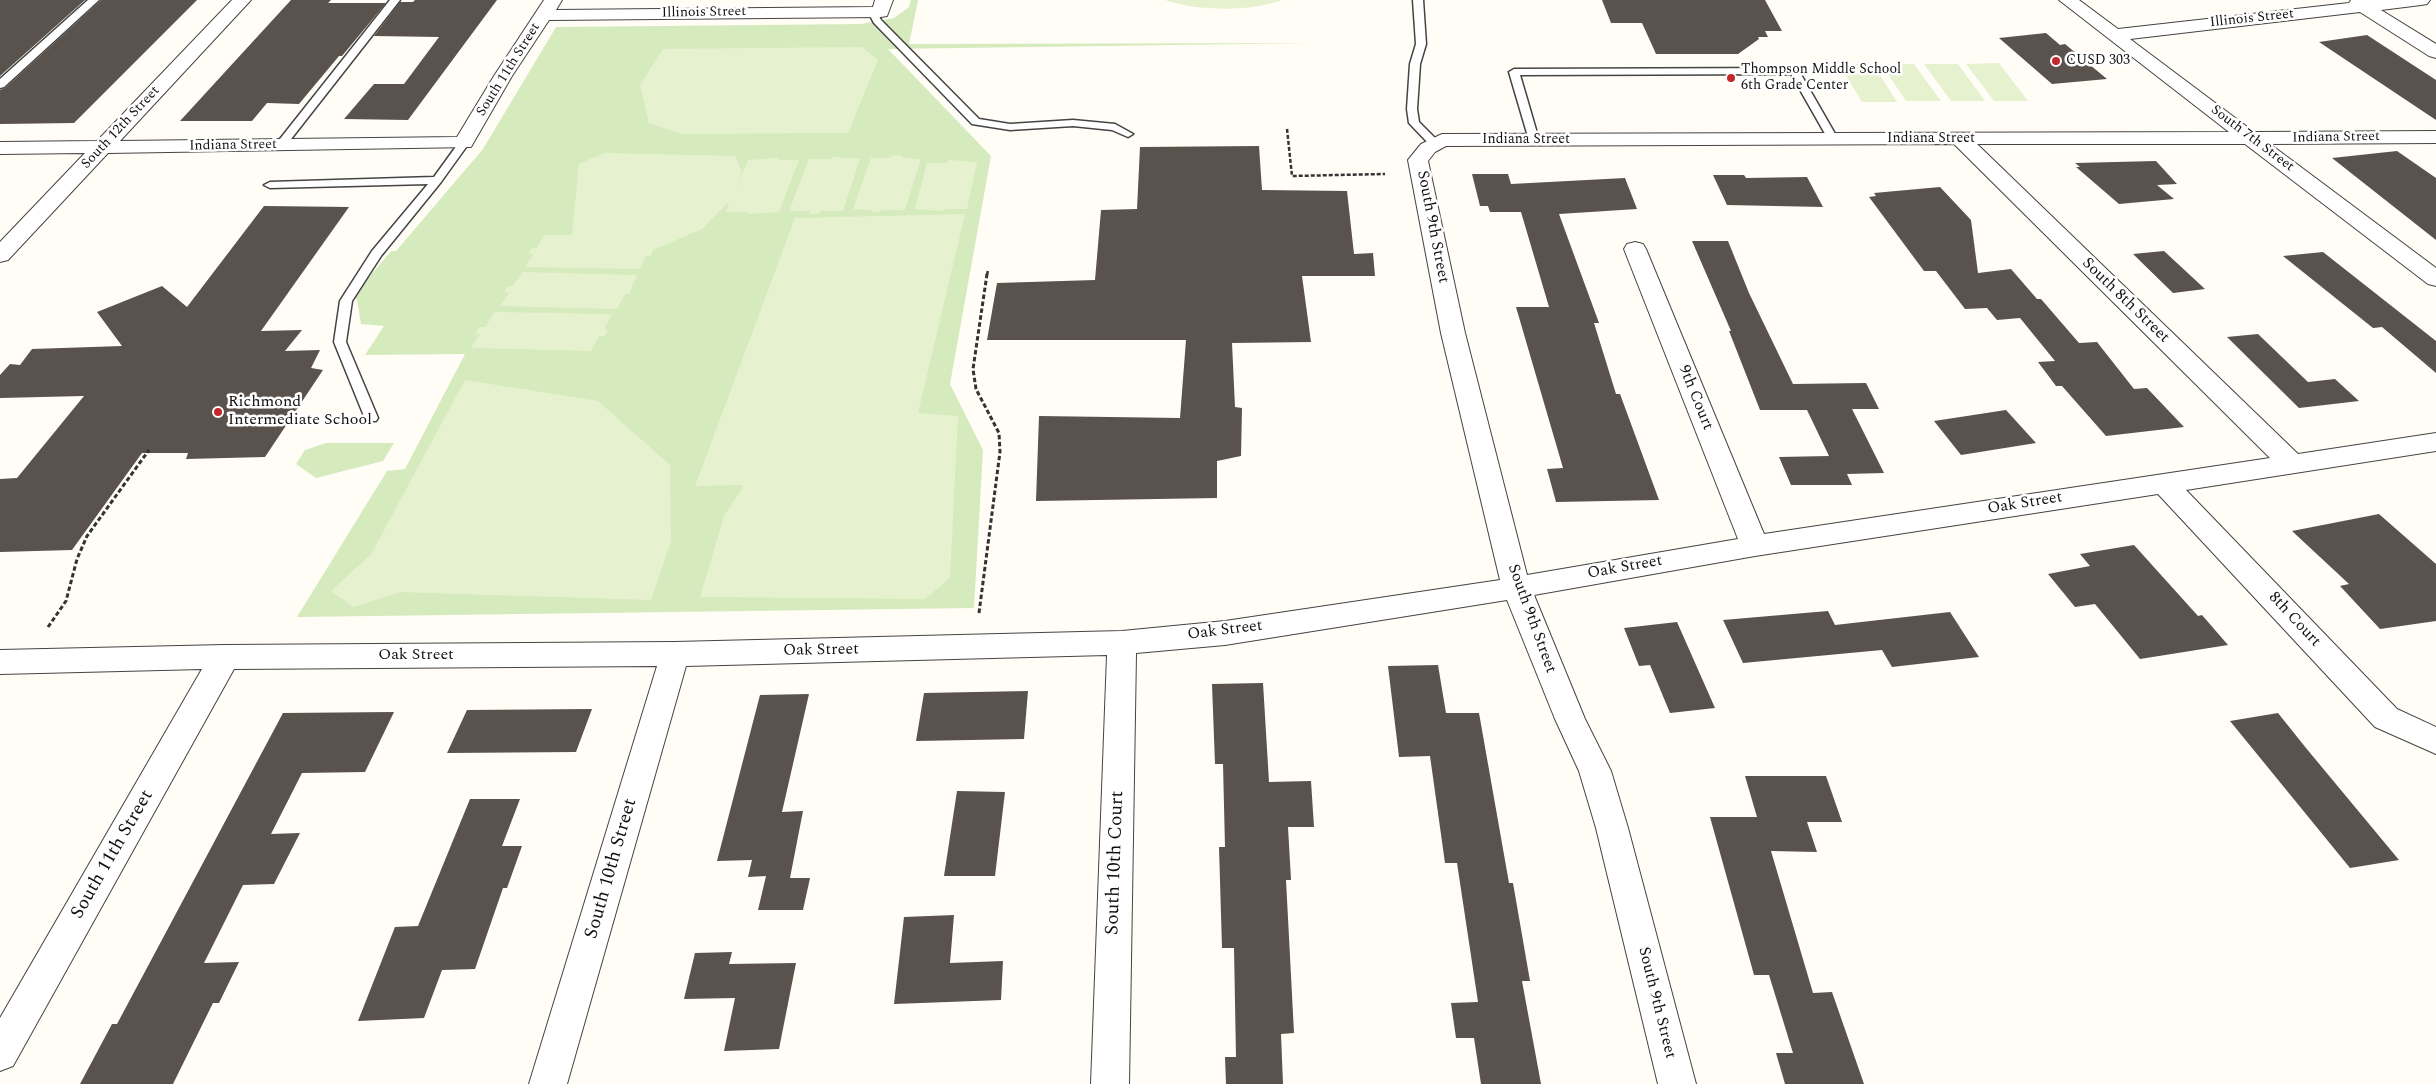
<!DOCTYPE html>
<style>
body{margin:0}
canvas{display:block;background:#fffdf5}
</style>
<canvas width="2436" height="1084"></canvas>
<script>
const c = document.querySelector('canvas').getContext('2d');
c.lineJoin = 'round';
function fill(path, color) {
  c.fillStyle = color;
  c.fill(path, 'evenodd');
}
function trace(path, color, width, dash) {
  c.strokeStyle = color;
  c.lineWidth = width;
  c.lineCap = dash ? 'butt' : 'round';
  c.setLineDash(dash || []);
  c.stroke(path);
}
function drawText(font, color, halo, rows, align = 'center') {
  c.font = font + ' Spectral,serif';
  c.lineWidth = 5;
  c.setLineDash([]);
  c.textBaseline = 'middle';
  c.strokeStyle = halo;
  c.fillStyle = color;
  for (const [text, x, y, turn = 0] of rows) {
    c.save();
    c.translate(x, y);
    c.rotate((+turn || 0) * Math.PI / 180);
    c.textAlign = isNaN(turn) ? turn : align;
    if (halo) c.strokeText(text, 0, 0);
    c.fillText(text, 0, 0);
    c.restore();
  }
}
const green = new Path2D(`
 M911 0H918L909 44 1318 43 888 49 991 156 950 384 983 450 974 608 297 617 387 471 405 469 465 354 365 355 384 326 361 324 357 299H355L356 293 391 251H396L483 149 556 27 861 24 894 18 909 7Z
 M326 443H394L383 461 316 478 296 464 305 450Z`);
const pitch = new Path2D(`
 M1165 0H1282C1251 12 1196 11 1165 0Z
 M862 47 878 60 848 133 681 134 649 123 640 85 663 49Z
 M1999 63 2028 101H1994L1966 64Z
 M1839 64H1873L1897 102H1862Z
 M1881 64H1914L1941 101H1906Z
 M1924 64H1958L1985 101H1951Z
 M604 153 735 156 742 172 735 191 748 160 779 158 778 160H799L779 212 747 214 748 212H726L729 202 702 229 653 250 651 256H646L640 269 525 267 533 254H528L532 248H537L544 235H572L579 164Z
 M892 155 902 156V158L921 159 905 210H882L880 212H873V210L853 209 871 158H891Z
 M832 157 860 159 843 211H820L819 214H810L811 211H789L809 159H830Z
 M948 160 977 162 967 209H945L944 211 915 209 927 163H947Z
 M965 214 918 413 958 416 950 578 925 599 700 597 724 516 744 485 695 486 795 218Z
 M522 272 637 275 629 294H625L617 309 500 306 509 293 504 292 508 286H513Z
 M495 312 612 314 604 329H608L605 336H599L591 351 471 348 480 334H475L479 327H485Z
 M465 380 598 401 670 465 671 541 651 600 401 592 353 607 331 591 371 554Z`);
const building = new Path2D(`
 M0 0H85L0 76Z
 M101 0H197L74 123 0 124V90L5 88Z
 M291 0H331L328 3H386L342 56H339L299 104 267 103 252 121H180Z
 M415 0H497L408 120 344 119 374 84H404L439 37 374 36 400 2H413Z
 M1602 0H1765L1782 31H1765L1768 37H1758L1759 39 1738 54H1656L1642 23H1611Z
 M2046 33 2060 45 2065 44 2107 79 2052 84 1999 38Z
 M2367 35 2436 80V120L2319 42Z
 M1259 146 1262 190 1347 191 1354 254 1373 253 1375 276H1302L1311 342 1232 343 1235 407 1242 408 1241 456 1217 461V498L1036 501 1039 416 1180 418 1186 340H987L997 283 1095 280 1101 210 1137 209 1140 147Z
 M2397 151 2436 178V240L2332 158Z
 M2156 161 2177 184 2157 185 2174 199 2119 204 2076 167H2080L2075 163Z
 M1472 174H1508L1511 184 1625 178 1637 209 1559 214 1599 323H1594L1616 394H1620L1659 500 1556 502 1547 469 1563 468 1516 307H1549L1521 212H1490L1488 206H1480Z
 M1713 175H1744L1746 178 1807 177 1823 207 1727 205Z
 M1940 187 1971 220 1978 273 2011 269 2037 299H2041L2079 343 2097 342 2134 389 2147 388 2184 427 2106 436 2062 386H2056L2038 362 2055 361 2020 318 1997 320 1987 308 1965 309 1936 271H1924L1869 197 1876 196 1874 193Z
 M264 206 349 207 261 331 302 330 285 351 320 350 311 368 323 370 265 457 186 459 188 453H142L72 550 0 552V479L17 478 84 396 0 398V375L10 364 20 365 32 349 122 346 97 312 162 286 187 307Z
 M1692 241H1728L1749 293 1793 384 1866 383 1879 409H1852L1884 473 1847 474 1852 485H1791L1779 457 1829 456 1807 410H1760L1729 331H1731Z
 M2164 251 2205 289 2173 293 2133 254Z
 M2323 252 2436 341V373L2382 327 2373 328 2283 256Z
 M2258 334 2308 382 2335 379 2359 401 2299 408 2227 337Z
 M2006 410 2036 443 1961 455 1934 421Z
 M2379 514 2436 564V621L2380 629 2340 586 2349 584 2292 531Z
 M2134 545 2198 616 2202 615 2228 645 2140 659 2095 604 2075 607 2048 574 2090 566 2080 554Z
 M1828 611 1835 625 1950 612 1979 657 1892 667 1882 650 1743 663 1723 620Z
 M1677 622 1715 708 1670 713 1650 665 1639 666 1624 628Z
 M1438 665 1446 713H1479L1509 883H1513L1530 981H1522L1541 1084H1481L1474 1038H1456L1451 1003 1478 1002 1457 863H1445L1430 756 1399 757 1388 666Z
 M1263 683 1269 782 1311 781 1314 827H1288L1291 880H1286L1294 1033 1281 1034 1283 1084H1226L1225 1057H1236L1234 948H1222L1219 847H1225L1223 764H1215L1212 684Z
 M1028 691 1024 739 916 741 924 693Z
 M809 694 782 812 803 811 790 878H810L803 910H758L766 876 748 877 752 860 717 861 760 695Z
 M592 709 576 752 447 753 467 710Z
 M394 712 365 772 302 773 271 834 300 833 274 884 243 885 204 963 239 962 219 1003H213L173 1084H80L112 1024H117L283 713Z
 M2278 713 2306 748 2399 860 2350 868 2230 721Z
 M1745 776H1826L1842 822H1807L1817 852 1771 851 1813 993 1832 992 1864 1084H1785L1776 1053H1793L1769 975H1754L1710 817H1757Z
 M957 791 1005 792 995 876H944Z
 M470 799H520L502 846H522L507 888H503L475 969 442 970 424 1018 358 1021 395 927 418 926Z
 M954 915 950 963 1003 961 1001 1000 894 1004 904 917Z
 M732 952 729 964 796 963 779 1049 724 1051 735 998 684 999 695 953Z`);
const pathFar1 = new Path2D(`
 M1287 129 1292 176 1385 174
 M987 275 988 270`);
const path = new Path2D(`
 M979 613 1000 452 999 433 976 389 973 369 987 274
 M48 627 66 601 77 559 87 536 149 450`);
const lane = new Path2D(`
 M88 0H99L4 87 0 88V79Z
 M390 0H400L284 148H276V144Z
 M1413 0H1423L1426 44 1420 64 1417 109 1419 122 1441 144 1435 147 1431 146 1409 123 1407 109 1410 64 1416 44Z
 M870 10H876L881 20 979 119 1010 124 1073 120 1115 124 1133 134 1128 137 1112 130 1073 126 1010 130 972 124 874 23 868 12Z
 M1794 68 1799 71 1838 139 1837 141 1833 142 1828 139 1791 74 1520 75 1539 140 1534 143 1529 140 1509 72 1514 69Z
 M464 140 469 143 441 182 381 256 352 301 346 342 378 418 376 421H366L334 342 340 301 372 251 428 184 270 188 264 185 270 182 434 177 460 141Z`);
const street = new Path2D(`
 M232 0H251L120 141 457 137 494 76 544 0H562L556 10 873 7 875 0H893L887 16 881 17 549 20 512 76 471 147 108 153 8 260 0 262V242L85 153 0 154V142L97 141Z
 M2059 0H2079L2118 29 2349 3 2351 0H2430L2427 4 2421 5 2381 10 2436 44V58L2429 56 2360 12 2130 39 2254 132 2436 131V143L2270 144 2436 268V286L2428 284 2245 144H1977L2298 454 2436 433V451L2186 490 2397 709 2436 727V754L2375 727 2158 494 1755 556 1534 595 1585 719 1611 771 1628 828 1696 1084H1658L1596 828 1579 771 1555 719 1507 600 1225 645 1136 653 1129 1084H1091L1107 655 686 666 567 1084H529L657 666 234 669 13 1066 0 1071V1018L202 669 0 674V650L225 645 675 642 1122 631 1225 621 1500 580 1441 333 1408 160 1421 144 1442 134 2229 132ZM1954 144 2270 458 1764 534 1646 249 1643 244 1635 242 1627 244 1624 249 1738 539 1527 575 1465 333 1428 161 1435 152 1446 146Z`);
const markers = [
 [2056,61,5,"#c4262e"],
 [1731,78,5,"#c4262e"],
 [218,412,5,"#c4262e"]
];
const farStreetnames = [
 ["Illinois Street",704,13,-1],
 ["Illinois Street",2252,19,-6],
 ["South 11th Street",509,70,-58],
 ["South 12th Street",121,128,-47],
 ["Indiana Street",2336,138,-1],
 ["Indiana Street",1931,139],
 ["South 7th Street",2252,139,37],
 ["Indiana Street",1526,140],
 ["Indiana Street",233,146,-1]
];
const farPoinames = [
 ["CUSD 303",2066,61],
 ["Thompson Middle School",1741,70],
 ["6th Grade Center",1741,86]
];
const streetNames = [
 ["South 9th Street",1432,227,79],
 ["South 8th Street",2125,301,44],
 ["9th Court",1695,398,68],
 ["Oak Street",2025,504,-9],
 ["Oak Street",1625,568,-10],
 ["South 9th Street",1531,619,70],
 ["8th Court",2294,620,47],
 ["Oak Street",1225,631,-7],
 ["Oak Street",821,651,-1],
 ["Oak Street",416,656],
 ["South 9th Street",1656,1003,76]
];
const poiNames = [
 ["Richmond",228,403],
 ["Intermediate School",228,421]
];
const nearStreetnames = [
 ["South 11th Street",113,855,-60],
 ["South 10th Court",1116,863,-88],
 ["South 10th Street",612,869,-74]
];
fill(green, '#d5ebbd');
fill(pitch, '#e6f2cf');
fill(building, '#5a524d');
trace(lane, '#444', 3);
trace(street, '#444', 2);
trace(pathFar1, '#333', 2.5, [4, 2]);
trace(path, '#333', 3, [4.5, 2.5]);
fill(lane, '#fff');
fill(street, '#fff');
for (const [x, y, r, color] of markers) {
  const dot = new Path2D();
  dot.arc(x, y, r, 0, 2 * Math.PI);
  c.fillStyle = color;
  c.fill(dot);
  trace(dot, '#fff', 2);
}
drawText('14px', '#111', '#fff', farStreetnames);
drawText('14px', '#111', '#fff', farPoinames, 'left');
drawText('16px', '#111', '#fff', streetNames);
drawText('16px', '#111', '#fff', poiNames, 'left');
drawText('19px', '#111', '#fff', nearStreetnames);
</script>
